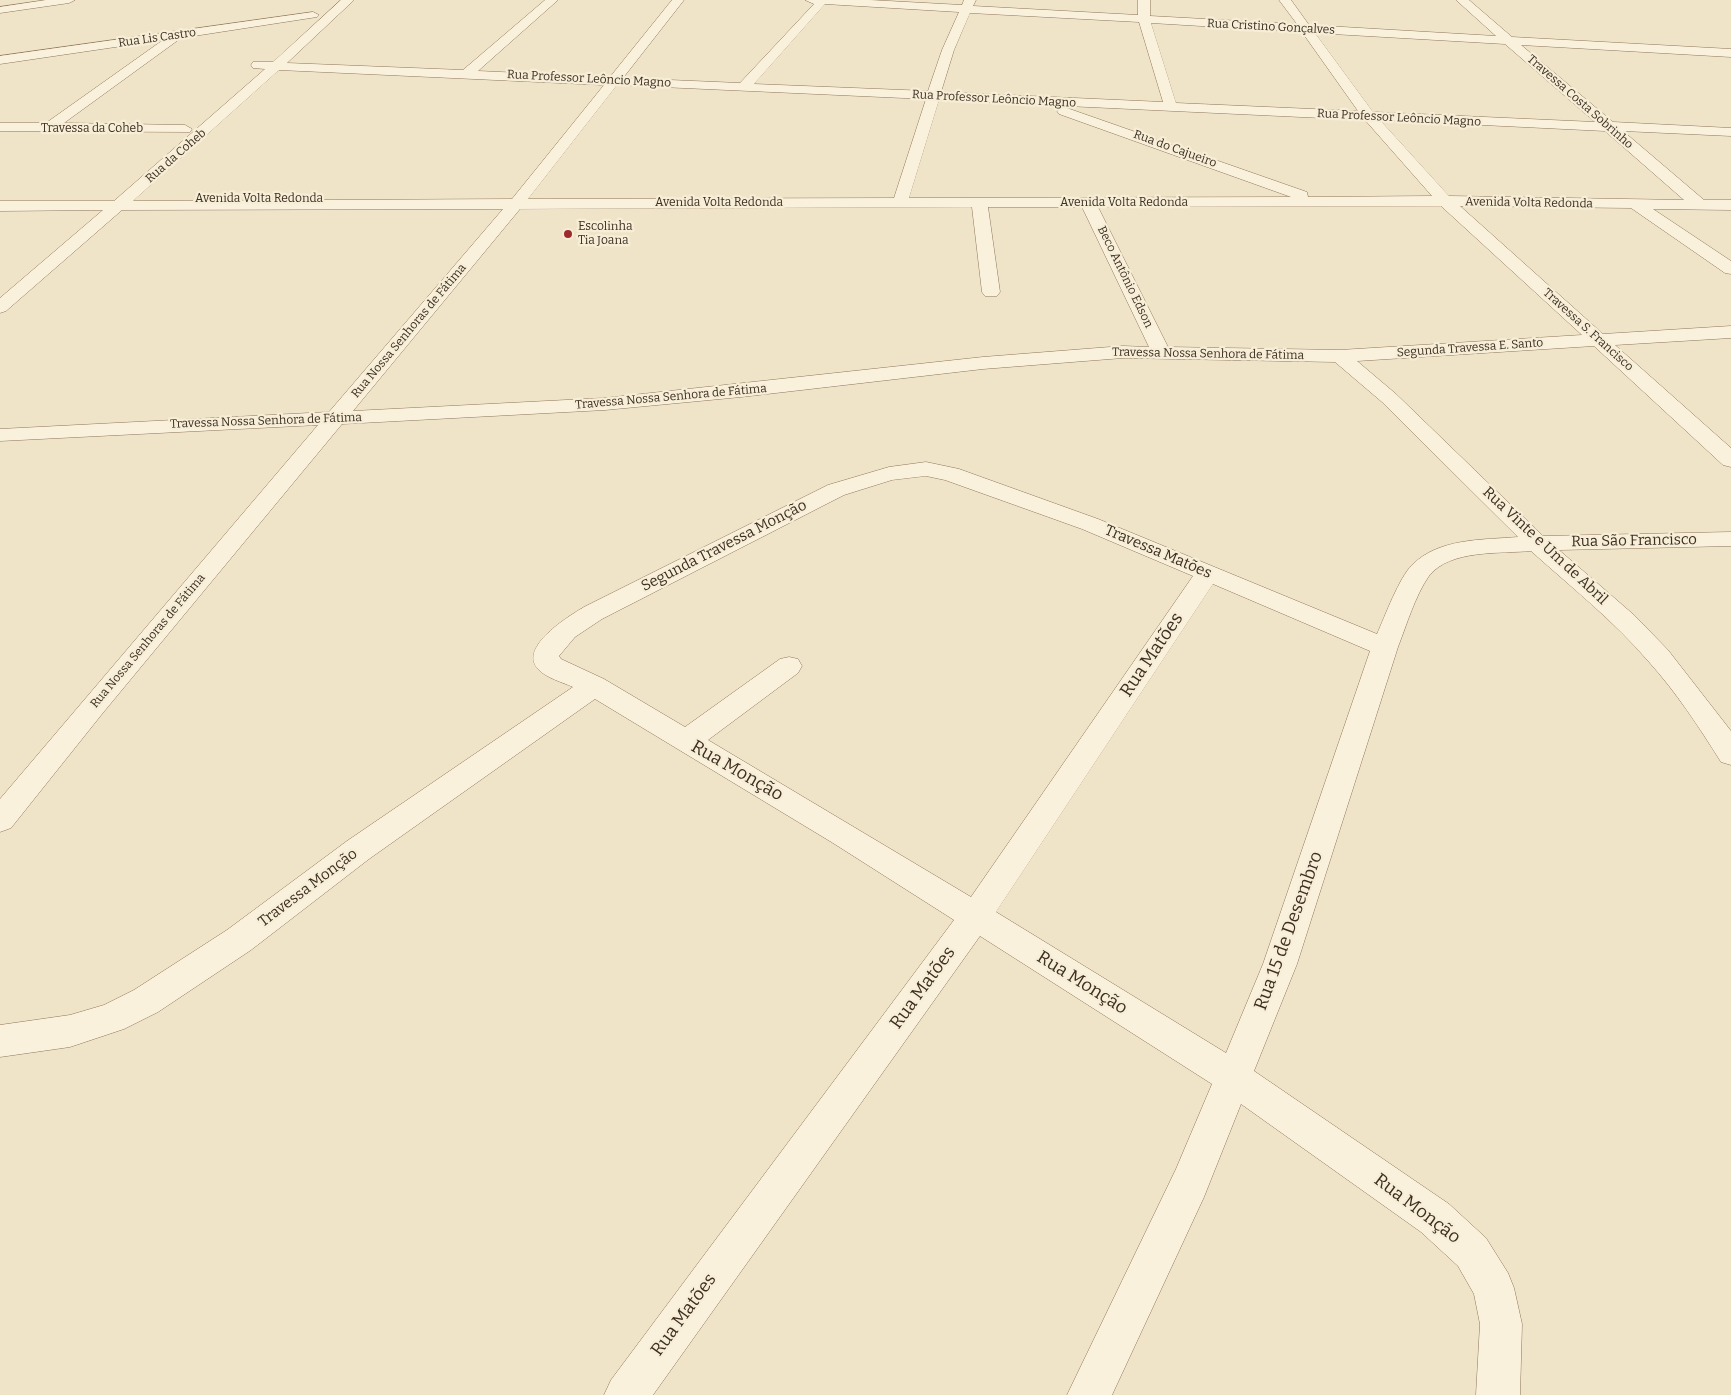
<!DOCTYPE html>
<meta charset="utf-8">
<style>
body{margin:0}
canvas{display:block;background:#f0e4c8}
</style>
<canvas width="1731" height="1395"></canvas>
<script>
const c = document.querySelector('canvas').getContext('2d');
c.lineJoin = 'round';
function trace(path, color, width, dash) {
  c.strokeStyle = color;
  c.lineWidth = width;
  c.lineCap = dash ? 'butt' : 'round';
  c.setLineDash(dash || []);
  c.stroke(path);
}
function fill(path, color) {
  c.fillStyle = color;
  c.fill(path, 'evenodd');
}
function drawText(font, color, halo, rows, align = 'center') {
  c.font = font + ' Bitter,serif';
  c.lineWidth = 4.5;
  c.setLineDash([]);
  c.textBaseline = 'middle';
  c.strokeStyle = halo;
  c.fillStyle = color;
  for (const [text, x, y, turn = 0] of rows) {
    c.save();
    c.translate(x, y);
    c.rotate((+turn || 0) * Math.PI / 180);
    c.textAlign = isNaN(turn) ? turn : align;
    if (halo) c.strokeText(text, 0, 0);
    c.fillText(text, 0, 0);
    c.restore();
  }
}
const minor = new Path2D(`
 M46 0H75L69 3 0 13V7Z
 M341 0H354L287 63 463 70 545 0H558L478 71 610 77 672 0H684L623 78 740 83 814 4 805 0H870L962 5 964 0H976L973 6 1138 15V0H1150V16L1297 24 1279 0H1291L1309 25 1496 36 1456 0H1469L1512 37 1731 49V57L1521 45 1613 122 1731 128V136L1623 131 1704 200H1731V210L1653 209 1731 261V274L1725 273 1631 208 1460 206 1603 334 1731 326V338L1615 345 1731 448V467L1723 465 1594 346 1357 361 1396 394 1543 536 1731 532V546L1559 550 1634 615 1668 650 1731 731V765L1721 762C1699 727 1676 692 1649 662 1614 621 1571 587 1531 551 1501 554 1450 549 1429 576 1415 596 1407 624 1398 647L1297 964 1254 1071 1449 1204 1486 1238 1508 1273 1514 1288 1522 1324 1520 1395H1476L1480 1324 1474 1294 1458 1266 1421 1232 1241 1104 1204 1197 1112 1395H1067L1176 1169 1212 1084 980 936 653 1395H604L611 1380 954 920 833 843 595 699 369 859 251 950 158 1012 124 1029 70 1047 0 1057V1025L70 1015 104 1005 134 990 227 930 347 841 573 687C562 682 546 678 538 669 518 647 569 616 584 607L828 485 889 467 926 462 959 469 1098 519 1377 634C1385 616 1399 578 1412 565 1439 538 1482 540 1518 537L1382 402 1335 362 1123 358 983 369 741 397 605 410 342 424 102 714 11 828 0 832V799L318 425 0 441V429L329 412 503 209 122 210 6 311 0 313V298L103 210 0 211V201H114L265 69 253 68 251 65 253 62H273ZM825 4 959 12 942 50 928 91 754 84ZM970 13 1139 22 1163 102 941 92 954 50ZM1151 23 1302 32 1358 111 1176 103ZM1315 33 1505 44 1595 122 1373 112ZM279 70 604 85 512 199 133 201ZM617 85 926 99 894 198 528 199ZM939 100 1365 120 1432 196 1308 197 1307 192 1064 107 1057 111 1059 114 1291 197 909 198ZM1380 120 1605 131 1684 200 1449 196ZM1441 206 1582 335 1340 350 1168 347 1098 207ZM972 207 982 292 985 296H997L1000 292 988 207H1082L1149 347 1123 346 983 357 605 398 353 411 520 209ZM926 476 945 480 1082 529 1193 576 971 897 708 740 798 673 802 666 798 659 789 657 780 659 685 727 604 679 561 659 559 656 575 637 602 619 844 495 892 480ZM1213 584 1370 651 1263 964 1226 1053 996 912Z
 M313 12 319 15 317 17 181 38 64 123 185 125 192 129 190 132 0 131V123H46L163 40 0 64V56Z`);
const markers = [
 [568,234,5,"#9e2a2b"]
];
const farStreetnames = [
 ["Rua Cristino Gonçalves",1271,27,3],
 ["Rua Lis Castro",157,38,-8],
 ["Rua Professor Leôncio Magno",589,79,3],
 ["Rua Professor Leôncio Magno",994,99,3],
 ["Travessa Costa Sobrinho",1580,102,41],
 ["Rua Professor Leôncio Magno",1399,118,3],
 ["Travessa da Coheb",92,129],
 ["Rua do Cajueiro",1175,149,20],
 ["Rua da Coheb",176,156,-41],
 ["Avenida Volta Redonda",259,199],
 ["Avenida Volta Redonda",719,203],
 ["Avenida Volta Redonda",1124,203],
 ["Avenida Volta Redonda",1529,203,1],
 ["Beco Antônio Edson",1125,277,64],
 ["Travessa S. Francisco",1588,330,42],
 ["Rua Nossa Senhoras de Fátima",409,331,-50],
 ["Segunda Travessa E. Santo",1470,348,-4],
 ["Travessa Nossa Senhora de Fátima",1208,354,1],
 ["Travessa Nossa Senhora de Fátima",671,397,-5],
 ["Travessa Nossa Senhora de Fátima",266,421,-2],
 ["Rua Nossa Senhoras de Fátima",148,641,-50]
];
const farPoinames = [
 ["Escolinha",578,227],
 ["Tia Joana",578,241]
];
const streetNames = [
 ["Rua São Francisco",1634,541,-1],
 ["Segunda Travessa Monção",724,546,-27],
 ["Rua Vinte e Um de Abril",1545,546,43],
 ["Travessa Matões",1158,552,23],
 ["Travessa Monção",308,888,-37]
];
const nearStreetnames = [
 ["Rua Matões",1152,655,-56],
 ["Rua Monção",737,771,30],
 ["Rua 15 de Desembro",1289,931,-70],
 ["Rua Monção",1082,983,32],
 ["Rua Matões",923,988,-54],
 ["Rua Monção",1417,1209,37],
 ["Rua Matões",684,1315,-54]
];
trace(minor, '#8d765c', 1);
fill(minor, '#faf1dc');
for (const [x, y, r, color] of markers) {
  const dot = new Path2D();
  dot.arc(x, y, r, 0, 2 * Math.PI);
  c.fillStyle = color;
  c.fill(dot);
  trace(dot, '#f7eed8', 2);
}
drawText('12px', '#3d2e20', '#f7eed8', farStreetnames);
drawText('12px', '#3d2e20', '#f7eed8', farPoinames, 'left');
drawText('15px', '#3d2e20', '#f7eed8', streetNames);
drawText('18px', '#3d2e20', '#f7eed8', nearStreetnames);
</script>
